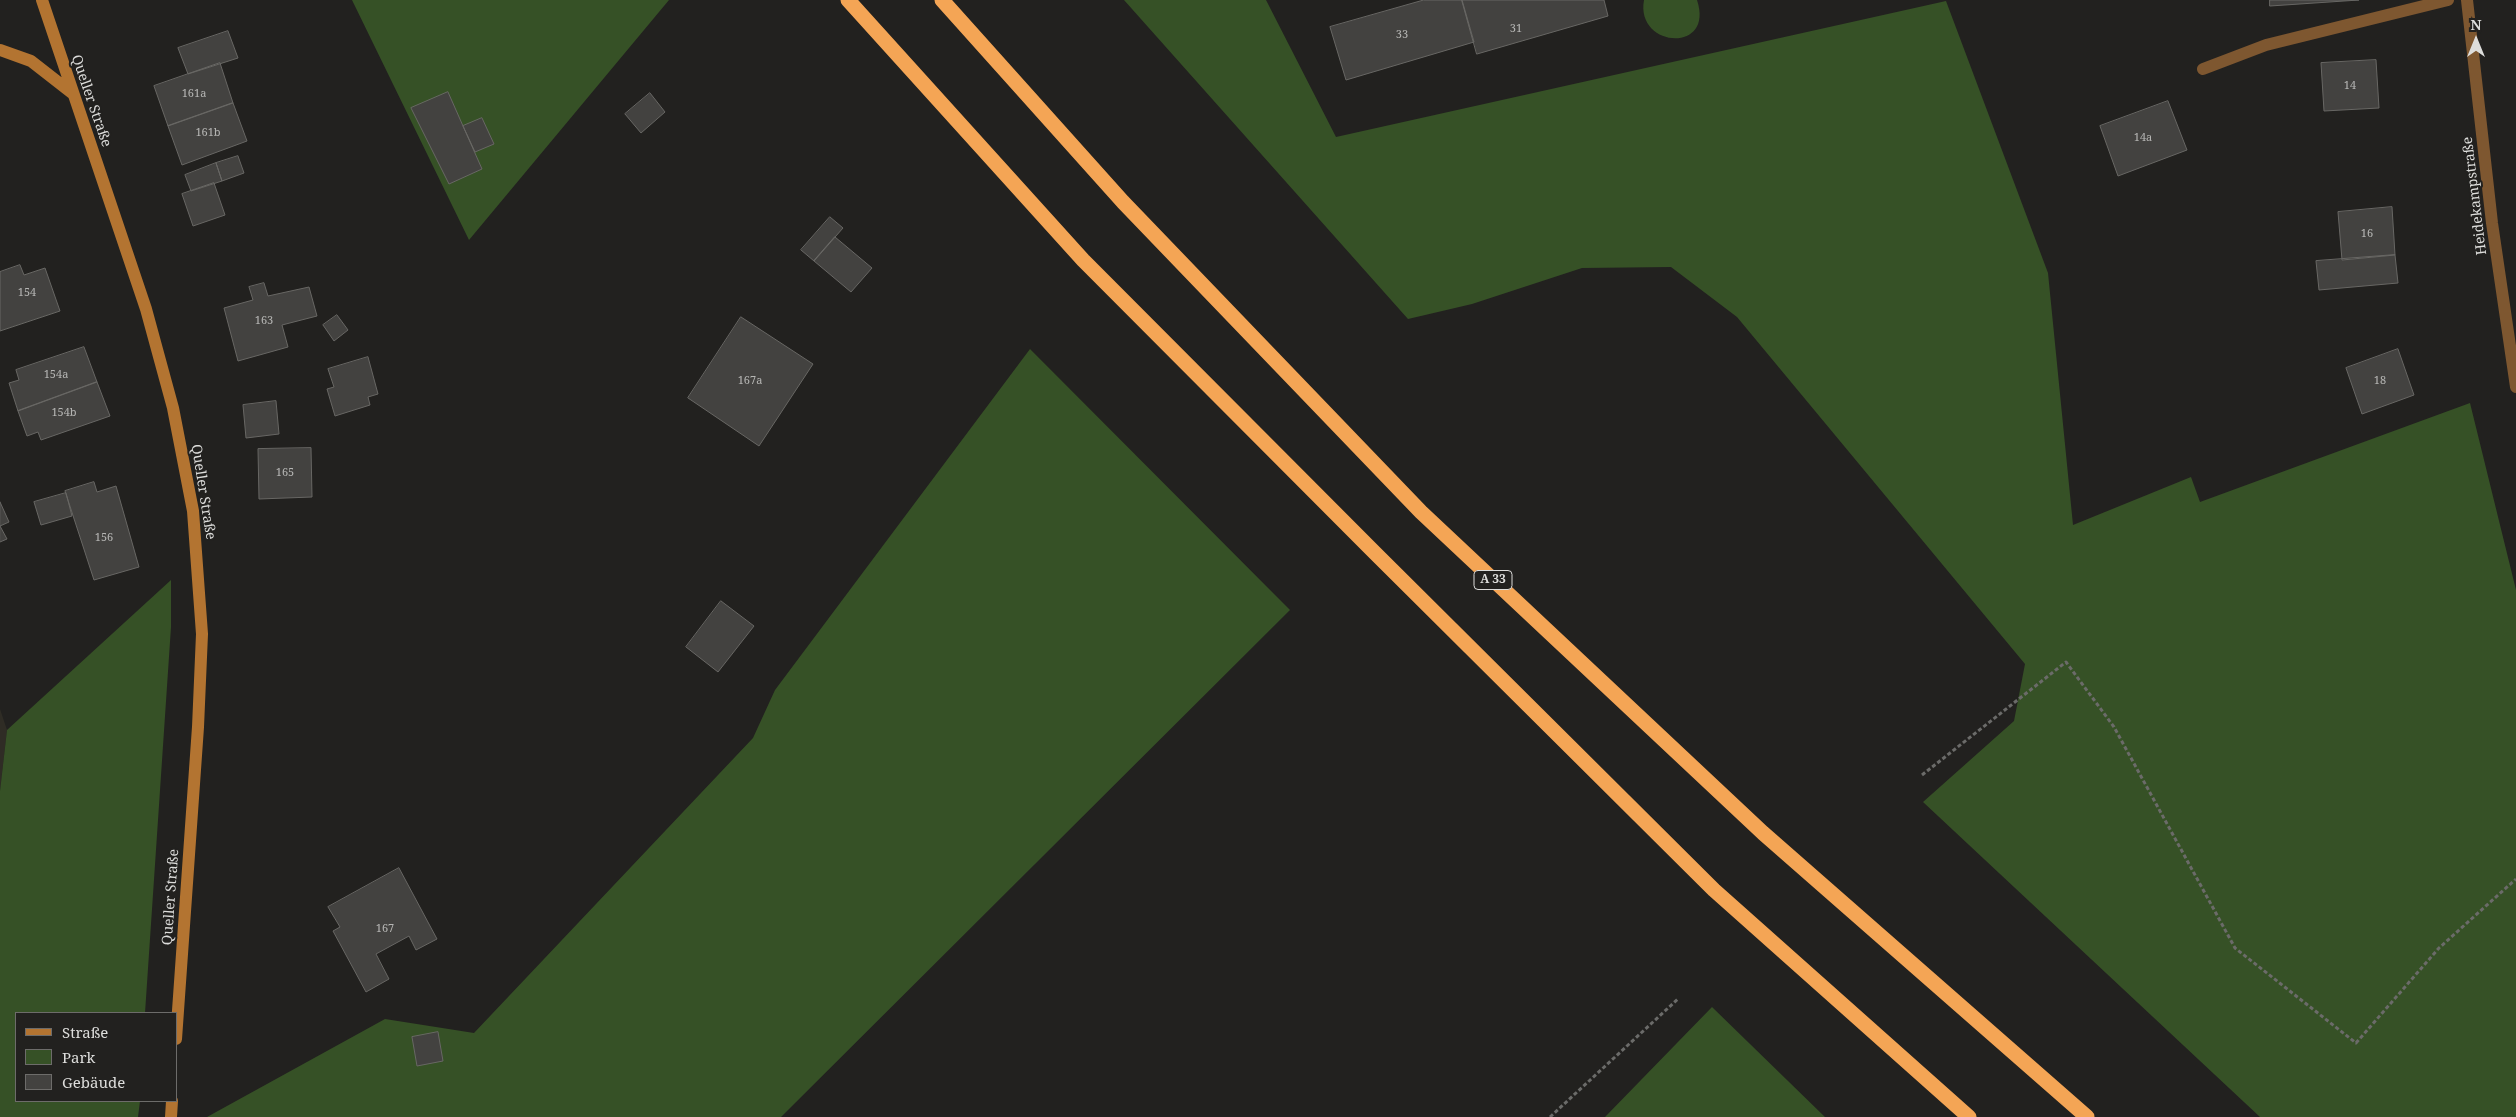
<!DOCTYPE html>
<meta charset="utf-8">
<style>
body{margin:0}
#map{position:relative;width:2516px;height:1117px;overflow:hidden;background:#22211f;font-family:"Noto Serif",serif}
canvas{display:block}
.legend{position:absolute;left:15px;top:1012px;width:162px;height:90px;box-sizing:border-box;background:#22211f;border:1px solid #6d6c6a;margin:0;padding:6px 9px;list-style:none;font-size:15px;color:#dddddb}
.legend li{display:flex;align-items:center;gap:10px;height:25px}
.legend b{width:25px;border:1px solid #6d6c6a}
.north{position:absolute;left:2451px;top:15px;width:50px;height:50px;-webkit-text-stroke:4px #22211f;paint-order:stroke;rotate:0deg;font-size:14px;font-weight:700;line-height:20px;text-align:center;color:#dddddb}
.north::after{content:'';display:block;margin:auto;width:18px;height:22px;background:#dddddb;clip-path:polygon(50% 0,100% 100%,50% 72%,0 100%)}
</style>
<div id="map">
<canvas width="2516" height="1117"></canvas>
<ul class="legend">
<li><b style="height:6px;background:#b37431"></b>Straße</li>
<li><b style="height:14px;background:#365126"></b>Park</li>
<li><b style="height:14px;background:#434240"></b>Gebäude</li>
</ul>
<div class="north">N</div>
</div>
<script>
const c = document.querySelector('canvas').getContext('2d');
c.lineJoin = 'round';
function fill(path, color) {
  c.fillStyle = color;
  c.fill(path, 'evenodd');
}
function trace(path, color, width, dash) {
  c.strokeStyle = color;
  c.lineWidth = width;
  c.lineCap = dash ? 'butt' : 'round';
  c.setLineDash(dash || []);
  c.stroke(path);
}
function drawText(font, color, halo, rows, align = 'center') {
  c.font = font + ' "Noto Serif",serif';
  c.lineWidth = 4;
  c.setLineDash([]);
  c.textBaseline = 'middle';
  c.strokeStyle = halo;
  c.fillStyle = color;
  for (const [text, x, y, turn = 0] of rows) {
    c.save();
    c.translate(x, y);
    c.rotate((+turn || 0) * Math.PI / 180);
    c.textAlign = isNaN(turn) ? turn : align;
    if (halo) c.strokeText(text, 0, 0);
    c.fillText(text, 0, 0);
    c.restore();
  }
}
const built = new Path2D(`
 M0 709 7 730 0 791Z`);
const green = new Path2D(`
 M352 0H669L469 240Z
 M1124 0H1266L1336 137 1946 1 2048 273 2073 525 2191 477 2200 502 2470 403 2516 590V1117H2260L1923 802 2014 721 2025 664 1737 317 1671 267 1582 268 1472 304 1408 319Z
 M1644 0H1697C1715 54 1635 48 1644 0Z
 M1030 349 1290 610 781 1117H207L385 1019 474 1033 753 738 775 690Z
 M171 580V627L145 1013H16V1101H140L138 1117H0V791L7 730Z
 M1712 1007 1825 1117H1605Z`);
const building = new Path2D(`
 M1424 0H1462L1474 42 1346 80 1330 27Z
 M1462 0H1604L1608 16 1477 54Z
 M2270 0H2359L2270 6Z
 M228 31 238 58 188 74 178 48Z
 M2376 60 2379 108 2324 111 2321 63Z
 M220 63 233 103 168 126 154 86Z
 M448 92 482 169 449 184 411 108Z
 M650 93 665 112 641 133 625 114Z
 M2168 101 2187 150 2118 176 2100 126Z
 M233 103 247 141 182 165 168 126Z
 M482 118 494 144 475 152 463 126Z
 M238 156 244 173 222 181 216 163Z
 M216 163 222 181 191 191 185 175Z
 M214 183 225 215 193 226 182 194Z
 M2392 207 2395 255 2342 260 2338 212Z
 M830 217 843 228 814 261 801 250Z
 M835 237 872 268 851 292 814 261Z
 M2395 255 2398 283 2319 290 2316 261Z
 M20 265 24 275 45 268 60 311 0 331V272Z
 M264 283 268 296 309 287 317 316 282 325 288 347 238 361 224 308 253 300 249 287Z
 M337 315 348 330 334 341 323 325Z
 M741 317 813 364 759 446 688 398Z
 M84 347 97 382 18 411 9 383 19 380 16 370Z
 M2398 349 2414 395 2362 414 2346 368Z
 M368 357 378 394 368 397 370 405 335 416 327 389 334 387 328 369Z
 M97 382 110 416 41 440 38 432 27 436 18 411Z
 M276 401 279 434 246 438 243 405Z
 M311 448 312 497 259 499 258 449Z
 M94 482 97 492 116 486 139 567 94 580 65 491Z
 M66 493 72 516 41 525 34 502Z
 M0 502 9 522 0 526 7 539 0 542Z
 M721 601 754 626 718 672 686 647Z
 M399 868 437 939 416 950 409 936 376 954 389 979 366 992 333 931 340 927 328 907Z
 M438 1032 443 1061 417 1066 412 1037Z`);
const path = new Path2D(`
 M1922 775 2066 662 2114 727 2235 948 2356 1043 2439 948 2516 879
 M1550 1117 1679 998`);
const lane = new Path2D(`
 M2203 69 2266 45 2448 0`);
const street = new Path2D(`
 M2467 0 2492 223 2516 387`);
const secondary = new Path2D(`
 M42 0 146 309 173 408 193 511 202 634 198 727 176 1039
 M0 50 31 61 72 93
 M171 1117 172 1101`);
const highway = new Path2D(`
 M848 0 1083 260 1375 553 1714 890 1969 1117
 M942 0 1123 202 1421 512 1763 833 2087 1117`);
const numberNames = [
 ["31",1516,29],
 ["33",1402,35],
 ["14",2350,86],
 ["161a",194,94],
 ["161b",208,133],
 ["14a",2143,138],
 ["16",2367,234],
 ["154",27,293],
 ["163",264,321],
 ["154a",56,375],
 ["167a",750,381],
 ["18",2380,381],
 ["154b",64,413],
 ["165",285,473],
 ["156",104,538],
 ["167",385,929]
];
const shields = [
 [1493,580,38]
];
const shieldNames = [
 ["A 33",1493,580]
];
const streetNames = [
 ["Queller Straße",91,101,71],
 ["Heidekampstraße",2475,196,-97],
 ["Queller Straße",203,492,81],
 ["Queller Straße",171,897,-86]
];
fill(built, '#2f2c25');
fill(green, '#365126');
fill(building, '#434240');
trace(building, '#686764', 1);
trace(path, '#6b6b69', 3, [4, 2.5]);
trace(lane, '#7e5730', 12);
trace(street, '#7e5730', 12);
trace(secondary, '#b37431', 12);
trace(highway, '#f4a555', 15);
drawText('11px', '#b6b6b4', null, numberNames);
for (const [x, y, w] of shields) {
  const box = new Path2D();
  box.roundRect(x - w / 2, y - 9.5, w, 19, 4);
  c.fillStyle = '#22211f';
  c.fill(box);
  trace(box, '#dddddb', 1);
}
drawText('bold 12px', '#dddddb', null, shieldNames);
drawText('14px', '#dddddb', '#22211f', streetNames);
</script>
